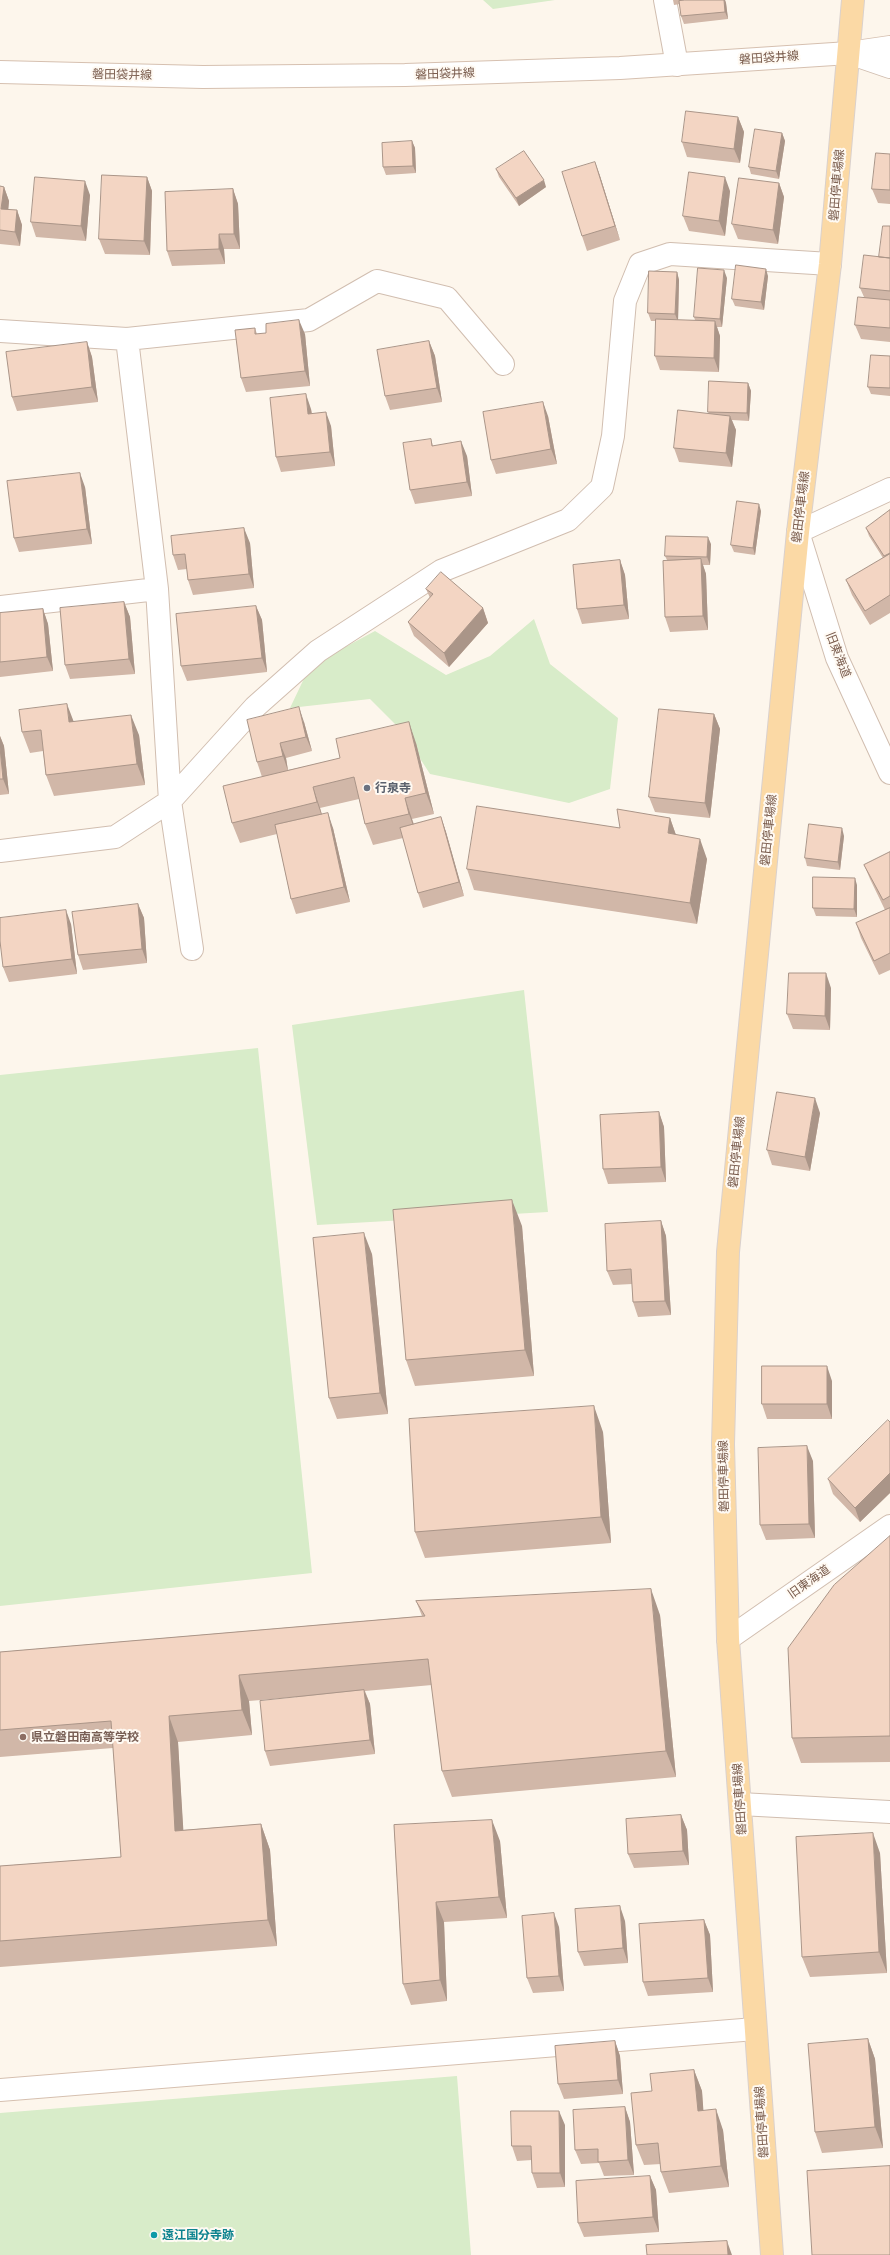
<!DOCTYPE html>
<meta charset="utf-8">
<style>
body{margin:0}
canvas{display:block;background:#fdf6ec}
</style>
<canvas width="890" height="2255"></canvas>
<script>
const c = document.querySelector('canvas').getContext('2d');
c.lineJoin = 'round';
function fill(path, color) {
  c.fillStyle = color;
  c.fill(path, 'evenodd');
}
function trace(path, color, width, dash) {
  c.strokeStyle = color;
  c.lineWidth = width;
  c.lineCap = dash ? 'butt' : 'round';
  c.setLineDash(dash || []);
  c.stroke(path);
}
function drawText(font, color, halo, rows, align = 'center') {
  c.font = font + ' Raleway,"Noto Sans JP",sans-serif';
  c.lineWidth = 4;
  c.setLineDash([]);
  c.textBaseline = 'middle';
  c.strokeStyle = halo;
  c.fillStyle = color;
  for (const [text, x, y, turn = 0] of rows) {
    c.save();
    c.translate(x, y);
    c.rotate((+turn || 0) * Math.PI / 180);
    c.textAlign = isNaN(turn) ? turn : align;
    if (halo) c.strokeText(text, 0, 0);
    c.fillText(text, 0, 0);
    c.restore();
  }
}
const green = new Path2D(`
 M483 0H555L493 9Z
 M534 619 550 664 618 718 610 789 569 803 430 774 403 732 370 699 290 708 310 666 375 631 446 675 490 656Z
 M524 990 548 1212 317 1225 292 1025Z
 M258 1048 312 1573 0 1606V1075Z
 M457 2076 471 2255H0V2113Z`);
const street = new Path2D(`
 M665 0 677 65
 M849 53 890 67
 M0 331 127 339 157 589 170 801 192 949
 M127 339 309 320 377 281 447 298 503 364
 M890 489 798 532 837 658 890 773
 M0 607 157 589
 M0 851 115 837 170 801 255 707 318 651 441 571 568 520 602 487 613 436 625 301 640 264 670 254 830 264
 M728 1639 890 1526
 M740 1804 890 1812`);
const secondary = new Path2D(`
 M0 72 203 77 405 75 620 68 849 53 890 47
 M0 2090 755 2029`);
const primary = new Path2D(`
 M772 2255 728 1639 723 1444 728 1252 798 532 830 264 853 0`);
const wall = new Path2D(`
 M673 0H725L726 3 728 19 684 24 681 16 680 4 674 5Z
 M738 117 744 132 740 163 687 157 682 142Z
 M782 133 785 141 779 179 751 174 749 167Z
 M412 141 415 148 416 173 386 175 383 167Z
 M890 154V204L878 203 872 189Z
 M595 162 600 176 620 240 587 251 582 236Z
 M496 169 546 187 519 206 499 177Z
 M147 177 152 191 150 255 105 254 99 239Z
 M779 183 784 197 778 244 738 239 732 224Z
 M0 186 4 187 9 201 8 210H17L22 225 20 246 0 244Z
 M233 189 238 204 240 249H224L225 264 172 266 167 251Z
 M730 191 725 236 689 231 683 216Z
 M90 195 86 241 36 237 31 222Z
 M890 226V342L861 339 855 325 864 297 860 288 879 257Z
 M677 272 679 280 678 320H695L694 317 727 278 722 327H717L720 336 719 372 660 370 655 356 656 321H651L648 313Z
 M768 276 764 310 735 306 732 299Z
 M255 328 257 334H305L310 386 246 392 241 378Z
 M429 341 435 356 442 402 390 410 385 396Z
 M87 342 92 357 98 402 17 411 12 397Z
 M890 356V396L871 394 868 387Z
 M748 383 751 391 749 421 732 420 736 430 732 467 679 462 674 448 709 413 708 412Z
 M311 409 312 413 331 426 335 466 281 472 276 457Z
 M548 416 557 464 496 474 491 460Z
 M431 439 433 446 467 456 472 496 415 504 410 490Z
 M85 487 92 544 19 552 14 538Z
 M890 510V613L870 625 852 595 846 580 883 558 869 536 866 528Z
 M761 511 755 555 734 552 731 545Z
 M250 543 254 588 193 595 188 580 187 569 178 570 173 555Z
 M711 544 710 565H703L706 574 708 630 670 632 665 617 667 560 665 556Z
 M620 560 625 575 629 619 582 624 577 609Z
 M426 589 483 608 488 623 449 667 414 636 408 622 430 598Z
 M124 602 130 617 135 674 70 679 65 665Z
 M256 606 262 620 267 672 187 681 181 666Z
 M43 609 48 624 53 671 0 677V613Z
 M714 714 720 729 710 818 655 812 649 797Z
 M74 721 139 735 145 785 54 796 46 775 43 751 30 753 22 732Z
 M304 722 312 751 286 758 288 770 416 743 434 814 412 819 414 824 441 817 446 832 464 896 423 908 418 893 403 838 373 845 365 824 359 799 320 808 322 814 333 828 350 902 296 914 291 899 277 834 240 843 232 823 262 777 257 762Z
 M0 736 4 746 9 794 0 795Z
 M670 818 676 835 707 859 697 924 474 890 467 869 620 828Z
 M844 836 840 870 807 866 805 858Z
 M890 852V970L879 975 861 938 856 923 885 910 870 879 864 865Z
 M857 885V917L816 916 813 908Z
 M138 904 144 918 147 963 83 970 78 955Z
 M71 924 77 974 9 982 3 967Z
 M831 988 830 1030 793 1029 787 1014Z
 M659 1112 664 1127 666 1182 608 1184 603 1169Z
 M820 1113 810 1171 772 1165 767 1150Z
 M661 1221 666 1236 671 1315 638 1317 633 1302 632 1284 613 1285 607 1271Z
 M522 1226 534 1376 415 1386 406 1360Z
 M372 1254 388 1414 337 1419 329 1398Z
 M832 1381V1419H767L762 1404Z
 M890 1422V1493L860 1522 833 1494 828 1479Z
 M603 1432 611 1543 425 1558 415 1532Z
 M813 1461 815 1538 766 1540 760 1525Z
 M890 1536V1762L801 1763 792 1738Z
 M416 1601 660 1615 676 1777 452 1797 442 1771 432 1685 365 1691 370 1704 375 1754 270 1766 265 1751 296 1697 249 1701 252 1735 178 1742 183 1830 261 1824 270 1850 277 1946 0 1967V1866L121 1857 113 1748 0 1757V1652L422 1616Z
 M681 1815 687 1830 689 1865 634 1868 628 1854Z
 M394 1825 500 1841 507 1918 444 1922 447 2001 411 2005 403 1984Z
 M880 1853 887 1973 810 1977 802 1957Z
 M704 1920 710 1935 713 1992 648 1996 643 1982Z
 M625 1921 628 1963 584 1966 578 1952Z
 M559 1927 564 1991 533 1993 527 1978Z
 M868 2039 875 2059 883 2148 822 2153 815 2132Z
 M615 2041 620 2056 623 2094 564 2099 558 2084Z
 M694 2070 702 2091 703 2111 723 2130 729 2187 669 2193 661 2172V2164L644 2165 636 2145 652 2091Z
 M625 2107 630 2122 634 2175 604 2176 599 2163 581 2164 575 2150Z
 M565 2125V2187L537 2188 532 2173V2160L517 2161 512 2146Z
 M650 2176 656 2190 659 2232 584 2237 578 2223Z`);
const shadedWall = new Path2D(`
 M724 0H725L726 3 728 19 725 12Z
 M738 117 744 132 740 163 734 149Z
 M782 133 785 141 779 179 776 171Z
 M412 141 415 148 416 173 413 166Z
 M595 162 600 176 620 240 615 226Z
 M147 177 152 191 150 255 144 241Z
 M725 177 730 191 725 236 719 221Z
 M544 180 546 187 519 206 516 198Z
 M85 181 90 195 86 241 81 226Z
 M779 183 784 197 778 244 773 230Z
 M4 187 9 201 7 224 1 209Z
 M233 189 238 204 240 249 234 234Z
 M17 210 22 225 20 246 15 232Z
 M219 234 224 249 225 264 219 249Z
 M766 269 768 276 764 310 761 302Z
 M724 270 727 278 722 327 720 319Z
 M677 272 679 280 678 322 675 314Z
 M299 320 305 334 310 386 305 371Z
 M715 321 720 336 719 372 714 358Z
 M429 341 435 356 442 402 437 388Z
 M87 342 92 357 98 402 92 387Z
 M748 383 751 391 749 421 747 413Z
 M306 394 311 409 313 428 308 414Z
 M543 402 548 416 557 464 551 449Z
 M326 412 331 426 335 466 330 452Z
 M730 416 736 430 732 467 726 453Z
 M461 441 467 456 472 496 467 482Z
 M80 473 85 487 92 544 87 529Z
 M759 504 761 511 755 555 753 548Z
 M244 528 250 543 254 588 249 574Z
 M708 537 711 544 710 565 707 557Z
 M701 559 706 574 708 630 703 616Z
 M620 560 625 575 629 619 624 605Z
 M124 602 130 617 135 674 129 659Z
 M256 606 262 620 267 672 262 658Z
 M483 608 488 623 449 667 444 653Z
 M43 609 48 624 53 671 47 657Z
 M67 704 75 725 69 722Z
 M299 707 304 722 312 751 306 737Z
 M714 714 720 729 710 818 705 803Z
 M131 715 139 735 145 785 137 764Z
 M409 722 416 743 434 814 426 793Z
 M0 736 4 746 9 794 3 779 0 747Z
 M280 743 286 758 288 771 283 756Z
 M313 787 320 808 324 823 317 802Z
 M405 798 412 819 416 834 409 814Z
 M328 813 333 828 350 902 344 887Z
 M441 817 446 832 464 896 459 882Z
 M670 818 677 838 668 833Z
 M842 828 844 836 840 870 838 862Z
 M700 839 707 859 697 924 690 903Z
 M855 878 857 885V917L854 909Z
 M138 904 144 918 147 963 142 949Z
 M66 910 71 924 77 974 72 959Z
 M826 973 831 988 830 1030 825 1016Z
 M815 1098 820 1113 810 1171 805 1157Z
 M659 1112 664 1127 666 1182 661 1167Z
 M512 1200 522 1226 534 1376 525 1350Z
 M661 1221 666 1236 671 1315 665 1301Z
 M364 1233 372 1254 388 1414 380 1393Z
 M827 1366 832 1381V1419L827 1404Z
 M594 1406 603 1432 611 1543 601 1517Z
 M807 1446 813 1461 815 1538 809 1524Z
 M890 1473V1493L860 1522 855 1508Z
 M651 1589 660 1615 676 1777 666 1751Z
 M239 1675 249 1701 252 1735 242 1710Z
 M364 1690 370 1704 375 1754 370 1740Z
 M169 1716 178 1742 185 1857 175 1831Z
 M681 1815 687 1830 689 1865 683 1851Z
 M492 1820 500 1841 507 1918 499 1897Z
 M261 1824 270 1850 277 1946 268 1920Z
 M873 1833 880 1853 887 1973 879 1952Z
 M436 1902 444 1922 447 2001 440 1980Z
 M620 1906 625 1921 628 1963 623 1948Z
 M554 1913 559 1927 564 1991 559 1976Z
 M704 1920 710 1935 713 1992 708 1978Z
 M868 2039 875 2059 883 2148 875 2127Z
 M615 2041 620 2056 623 2094 618 2080Z
 M694 2070 702 2091 705 2132 698 2111Z
 M625 2107 630 2122 634 2175 628 2160Z
 M716 2109 723 2130 729 2187 721 2166Z
 M559 2111 565 2125V2187L560 2173Z
 M650 2176 656 2190 659 2232 653 2217Z
 M727 2241 732 2255H728Z`);
const building = new Path2D(`
 M685 0H724L725 12 681 16 679 1Z
 M686 111 738 117 734 149 682 142Z
 M755 129 782 133 776 171 749 167Z
 M412 141 413 166 383 167 382 143Z
 M524 151 544 180 516 198 496 169Z
 M876 153 890 154V190L872 189Z
 M595 162 615 226 582 236 562 172Z
 M689 172 725 177 719 221 683 216Z
 M102 175 147 177 144 241 99 239Z
 M35 177 85 181 81 226 31 222Z
 M739 178 779 183 773 230 732 224Z
 M0 186 4 187 1 209 17 210 15 232 0 230Z
 M233 189 234 234H219V249L167 251 165 192Z
 M883 226H890V258L879 257Z
 M864 255 890 258V291L860 288Z
 M736 265 766 269 761 302 732 299Z
 M698 268 724 270 720 319 694 317Z
 M649 271 677 272 675 314 648 313Z
 M858 297 890 300V328L855 325Z
 M656 319 715 321 714 358 655 356Z
 M299 320 305 371 241 378 235 330 255 328V334L266 333V324Z
 M429 341 437 388 385 396 377 350Z
 M87 342 92 387 12 397 6 352Z
 M871 355 890 356V388L868 387Z
 M709 381 748 383 747 413 708 412Z
 M306 394 308 414 326 412 330 452 276 457 270 398Z
 M543 402 551 449 491 460 483 412Z
 M678 410 730 416 726 453 674 448Z
 M431 439 432 446 461 441 467 482 410 490 403 443Z
 M80 473 87 529 14 538 7 481Z
 M737 501 759 504 753 548 731 545Z
 M890 510V553L884 556 866 528Z
 M244 528 249 574 188 580 185 554 173 555 171 536Z
 M666 536 708 537 707 557 665 556Z
 M890 554V595L865 611 846 580Z
 M701 559 703 616 665 617 663 561Z
 M620 560 624 605 577 609 573 565Z
 M441 572 483 608 444 653 408 622 433 594 426 589Z
 M124 602 129 659 65 665 60 608Z
 M256 606 262 658 181 666 176 614Z
 M43 609 47 657 0 662V613Z
 M67 704 69 722 131 715 137 764 46 775 41 730 22 732 19 710Z
 M299 707 306 737 280 743 283 756 257 762 247 720Z
 M659 709 714 714 705 803 649 797Z
 M409 722 426 793 405 798 409 814 365 824 354 777 313 787 317 802 232 823 223 786 340 758 336 739Z
 M0 747 3 779H0Z
 M477 806 620 828 617 809 670 818 668 833 700 839 690 903 467 869Z
 M328 813 344 887 291 899 275 825Z
 M441 817 459 882 418 893 400 828Z
 M809 824 842 828 838 862 805 858Z
 M890 852V896L883 900 864 865Z
 M813 877 855 878 854 909 813 908Z
 M138 904 142 949 78 955 72 912Z
 M890 908V953L874 961 856 923Z
 M66 910 72 959 3 967 0 941V918Z
 M789 973H826L825 1016 787 1014Z
 M777 1092 815 1098 805 1157 767 1150Z
 M659 1112 661 1167 603 1169 600 1115Z
 M512 1200 525 1350 406 1360 393 1210Z
 M661 1221 665 1301 633 1302 631 1269 607 1271 605 1224Z
 M364 1233 380 1393 329 1398 313 1238Z
 M762 1366H827V1404H762Z
 M594 1406 601 1517 415 1532 409 1419Z
 M888 1420 890 1422V1473L855 1508 828 1479Z
 M807 1446 809 1524 760 1525 758 1448Z
 M890 1536V1736L792 1738 788 1648 834 1585Z
 M651 1589 666 1751 442 1771 428 1659 239 1675 242 1710 169 1716 175 1831 261 1824 268 1920 0 1941V1866L121 1857 111 1721 0 1730V1652L425 1616 416 1601Z
 M364 1690 370 1740 265 1751 260 1701Z
 M681 1815 683 1851 628 1854 626 1819Z
 M492 1820 499 1897 436 1902 440 1980 403 1984 394 1825Z
 M873 1833 879 1952 802 1957 796 1837Z
 M620 1906 623 1948 578 1952 575 1909Z
 M554 1913 559 1976 527 1978 522 1916Z
 M704 1920 708 1978 643 1982 639 1924Z
 M868 2039 875 2127 815 2132 808 2044Z
 M615 2041 618 2080 558 2084 555 2046Z
 M694 2070 698 2111 716 2109 721 2166 661 2172 658 2143 636 2145 631 2093 652 2091 650 2074Z
 M625 2107 628 2160 598 2162V2149L575 2150 573 2110Z
 M511 2111H559L560 2173H532L531 2146H512Z
 M890 2166V2255H812L807 2171Z
 M650 2176 653 2217 578 2223 576 2181Z
 M727 2241 728 2255H647L646 2245Z`);
const markers = [
 [367,788,4,"#6b7280"],
 [23,1737,4,"#8d6e63"],
 [154,2235,4,"#0f9aa8"]
];
const streetNames = [
 ["磐田袋井線",769,58,-4],
 ["磐田袋井線",445,74,-2],
 ["磐田袋井線",122,75,1],
 ["磐田停車場線",837,185,-85],
 ["磐田停車場線",801,507,-83],
 ["旧東海道",838,655,69],
 ["磐田停車場線",769,830,-84],
 ["磐田停車場線",737,1152,-84],
 ["磐田停車場線",724,1476,-91],
 ["旧東海道",809,1582,-35],
 ["磐田停車場線",740,1799,-94],
 ["磐田停車場線",762,2122,-94]
];
const worshipNames = [
 ["行泉寺",375,788]
];
const educationNames = [
 ["県立磐田南高等学校",31,1737]
];
const cultureNames = [
 ["遠江国分寺跡",162,2235]
];
fill(green, '#d8ecc9');
trace(street, '#d1beb0', 24);
trace(secondary, '#d6c0b0', 24);
trace(primary, '#dad1cd', 24);
trace(street, '#fff', 22);
trace(secondary, '#fff', 22);
trace(primary, '#fbd9a5', 22);
fill(wall, '#d1b7a8');
fill(shadedWall, '#aa9588');
fill(building, '#f3d5c3');
trace(building, '#aa9588', 1);
for (const [x, y, r, color] of markers) {
  const dot = new Path2D();
  dot.arc(x, y, r, 0, 2 * Math.PI);
  c.fillStyle = color;
  c.fill(dot);
  trace(dot, '#fffaf3', 1.5);
}
drawText('12px', '#7a5c4d', '#fffaf3', streetNames);
drawText('bold 12px', '#5b616d', '#fffaf3', worshipNames, 'left');
drawText('bold 12px', '#785e54', '#fffaf3', educationNames, 'left');
drawText('bold 12px', '#0d838f', '#fffaf3', cultureNames, 'left');
</script>
